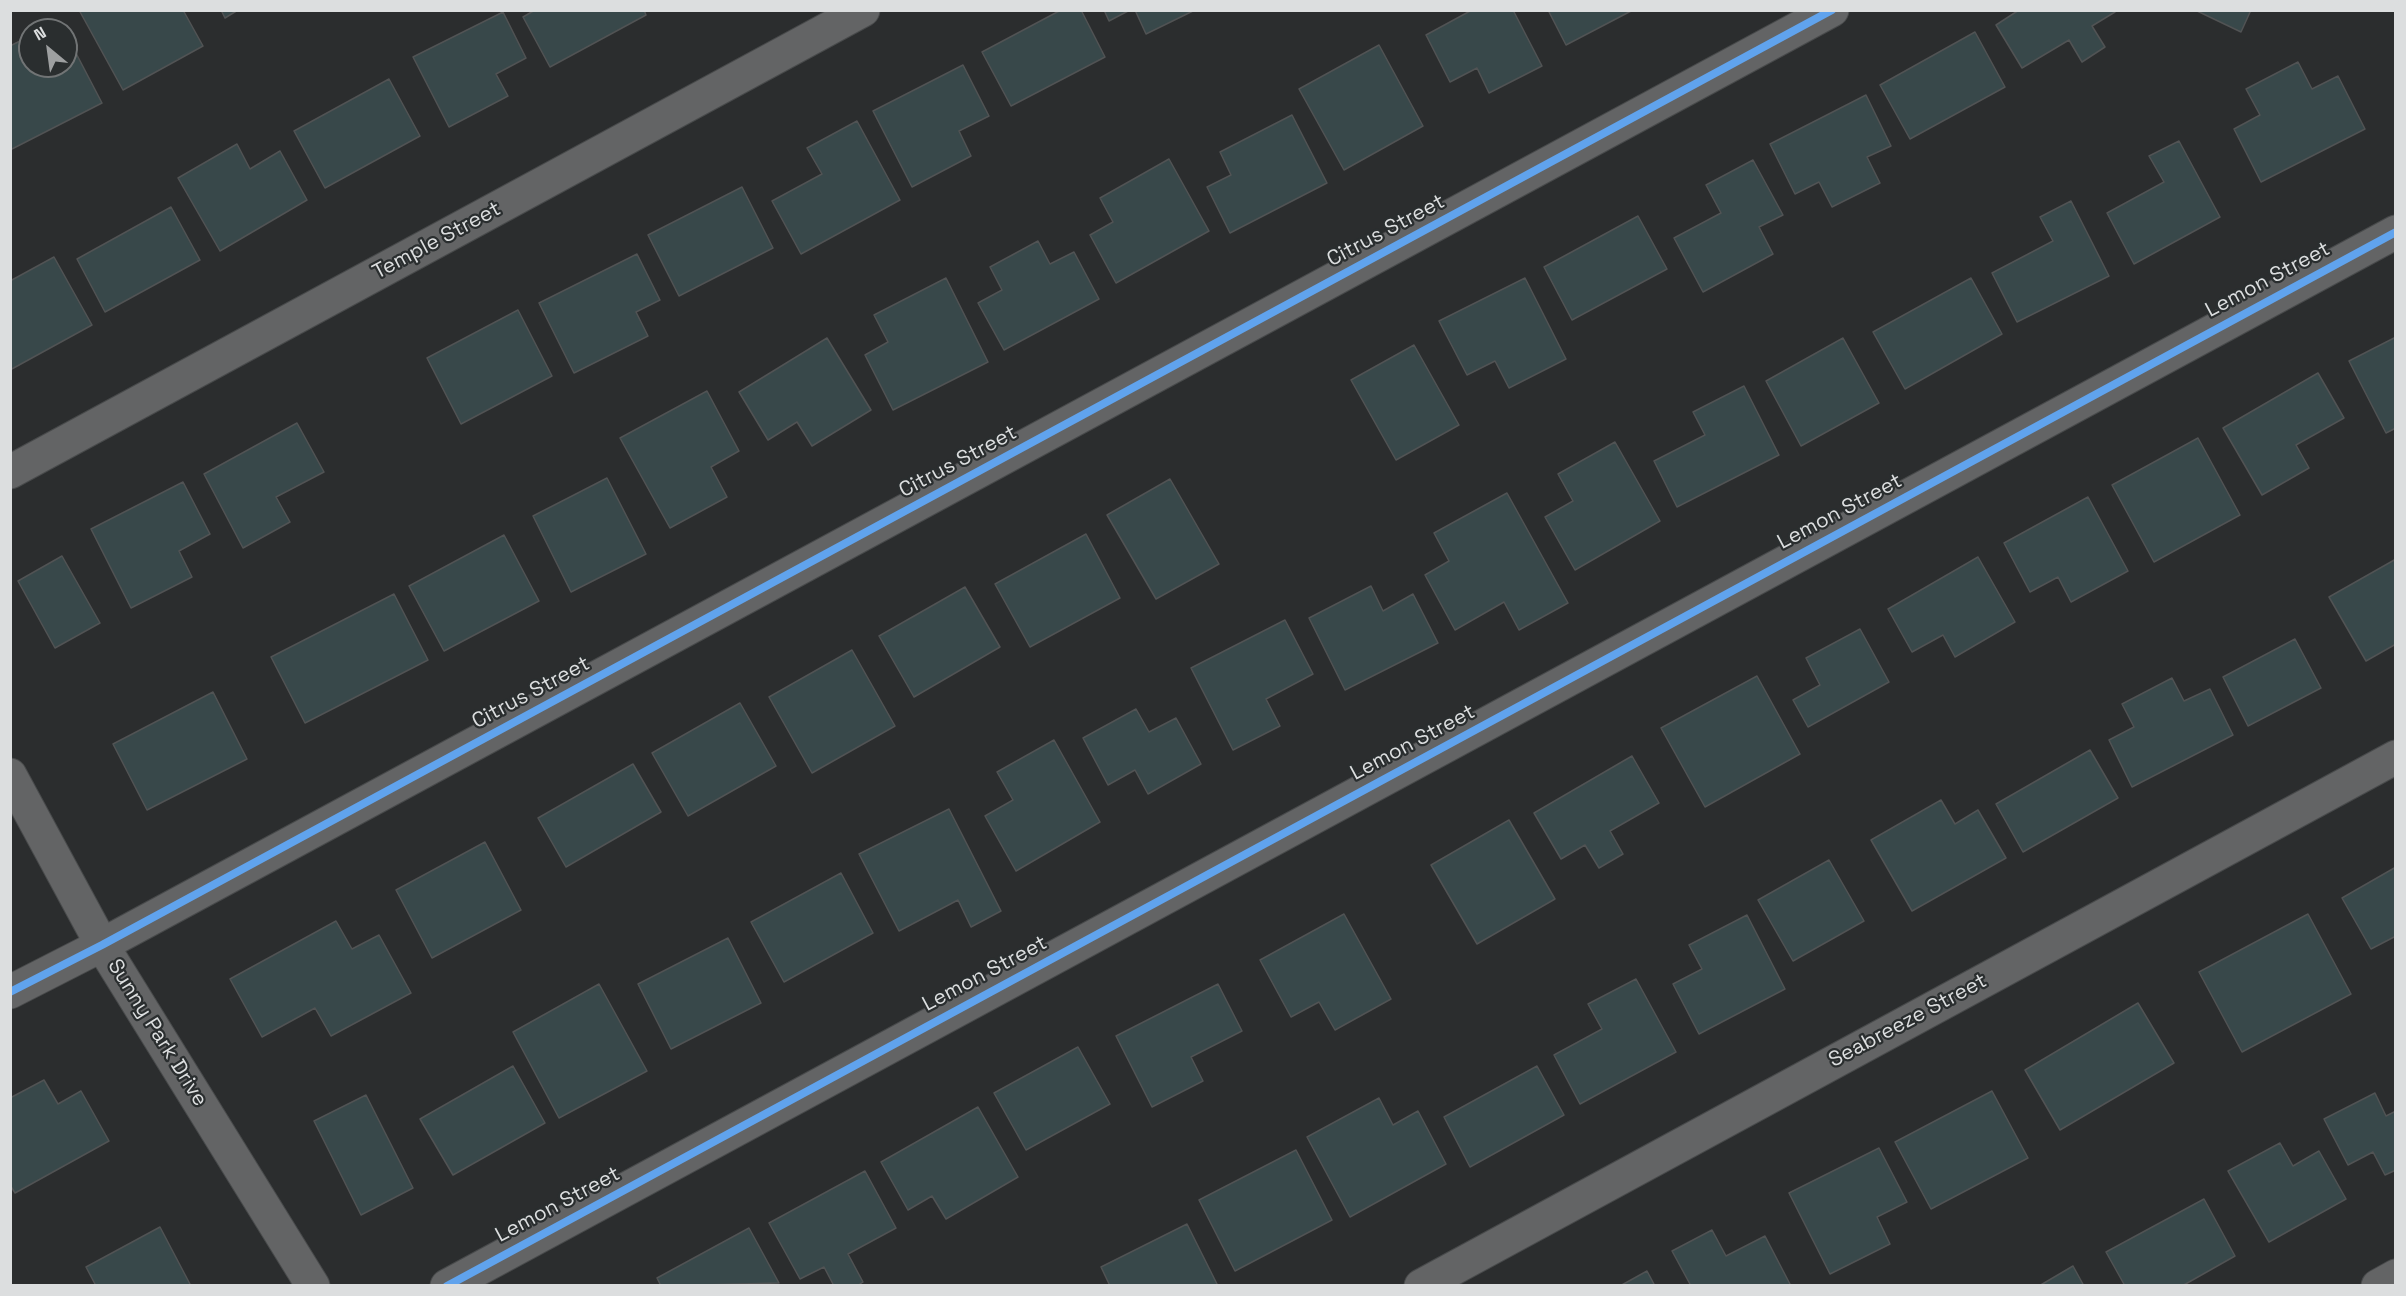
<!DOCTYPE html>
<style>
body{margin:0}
#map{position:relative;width:2406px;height:1296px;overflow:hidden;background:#2b2d2e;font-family:"Space Grotesk",sans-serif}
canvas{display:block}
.frame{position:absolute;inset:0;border:12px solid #dcdedf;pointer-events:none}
.north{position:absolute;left:18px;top:18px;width:60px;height:60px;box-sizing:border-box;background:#2a2e2f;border:2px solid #717475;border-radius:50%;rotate:331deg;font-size:16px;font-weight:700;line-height:24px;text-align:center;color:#dcdedf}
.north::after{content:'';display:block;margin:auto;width:21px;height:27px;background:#9ea0a1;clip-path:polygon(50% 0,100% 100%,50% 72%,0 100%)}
</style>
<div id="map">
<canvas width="2406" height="1296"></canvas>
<div class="frame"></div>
<div class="north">N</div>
</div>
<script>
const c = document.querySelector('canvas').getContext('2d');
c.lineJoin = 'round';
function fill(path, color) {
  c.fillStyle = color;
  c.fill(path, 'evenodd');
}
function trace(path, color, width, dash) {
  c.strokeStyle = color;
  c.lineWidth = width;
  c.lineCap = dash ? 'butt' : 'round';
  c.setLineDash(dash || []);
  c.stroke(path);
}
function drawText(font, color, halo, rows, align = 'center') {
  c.font = font + ' "Space Grotesk",sans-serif';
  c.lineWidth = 4.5;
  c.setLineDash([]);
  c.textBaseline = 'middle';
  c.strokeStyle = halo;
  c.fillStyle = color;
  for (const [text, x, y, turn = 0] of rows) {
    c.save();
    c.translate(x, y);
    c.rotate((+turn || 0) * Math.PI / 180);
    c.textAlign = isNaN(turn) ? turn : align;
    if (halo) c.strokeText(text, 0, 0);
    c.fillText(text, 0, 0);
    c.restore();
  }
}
const building = new Path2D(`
 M79 10H183L203 46 123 90Z
 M221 10H238L225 18Z
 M535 10H644L646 15 550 67 523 17Z
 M1061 10H1081L1105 57 1011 106 982 52Z
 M1104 10H1130L1109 21Z
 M1135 10H1195L1146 34Z
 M1472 10H1513L1542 66 1489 93 1477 68 1450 82 1426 35Z
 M1548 10H1633L1566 45Z
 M2019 10H2114L2115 12 2092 26 2105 47 2082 62 2069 40 2022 68 1996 25Z
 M2195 10H2251L2241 32Z
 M503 12 526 58 496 74 508 96 449 127 413 57Z
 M59 21 64 30H42Z
 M1975 32 2005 87 1910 139 1880 85Z
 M66 34 102 103 10 150V46L30 36V66H66Z
 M1379 45 1423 126 1344 170 1299 89Z
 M2298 62 2312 89 2338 76 2365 129 2261 182 2234 129 2260 115 2246 89Z
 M963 65 989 116 959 131 971 156 912 187 873 111Z
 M389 79 420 136 325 188 294 131Z
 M1866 95 1891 146 1867 157 1880 183 1832 207 1819 182 1795 194 1770 144Z
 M1292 115 1327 183 1230 233 1207 187 1231 175 1220 152Z
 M857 121 900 200 801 254 772 201 822 174 807 148Z
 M2179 141 2220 217 2134 264 2107 213 2164 182 2149 156Z
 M237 144 250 169 280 151 307 200 220 251 178 178Z
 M1169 159 1209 231 1116 283 1090 235 1113 222 1100 198Z
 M1753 160 1783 215 1759 227 1773 254 1703 292 1674 238 1721 213 1706 185Z
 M742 187 773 248 679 296 648 235Z
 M2071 201 2109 276 2017 322 1992 273 2053 241 2040 217Z
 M171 207 200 260 105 312 77 259Z
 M1638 216 1667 269 1572 320 1544 267Z
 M1038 241 1050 264 1074 252 1099 299 1004 350 978 303 1002 290 990 267Z
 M637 254 660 300 636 312 648 336 574 373 539 303Z
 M54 257 92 325 10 370V281Z
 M946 278 988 362 893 410 865 355 888 342 874 315Z
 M1525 278 1566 359 1509 388 1495 361 1467 375 1439 321Z
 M1971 278 2002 334 1905 389 1873 332Z
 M518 310 552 376 461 424 427 358Z
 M2396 337V428L2386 433 2349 361Z
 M827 338 871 410 812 446 797 422 768 440 739 392Z
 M1843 338 1879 403 1801 446 1766 381Z
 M1414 345 1459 425 1396 460 1351 380Z
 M2318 373 2344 418 2296 445 2309 468 2262 495 2223 428Z
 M1744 386 1779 455 1677 507 1654 461 1705 435 1693 412Z
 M707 391 739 451 711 467 727 497 670 528 620 438Z
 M297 423 324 472 276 497 290 522 243 548 204 474Z
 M2198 438 2240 515 2154 562 2112 485Z
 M1615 442 1660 521 1575 570 1545 517 1573 501 1558 474Z
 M607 478 646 554 571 592 533 516Z
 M1170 479 1219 564 1156 599 1107 515Z
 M183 482 210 534 179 551 192 577 131 608 91 529Z
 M1507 493 1568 603 1519 630 1504 602 1455 630 1425 575 1449 561 1434 533Z
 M2088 497 2128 571 2071 602 2058 577 2030 592 2004 543Z
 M1086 534 1120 598 1030 647 995 584Z
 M504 535 539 601 444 651 409 586Z
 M62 556 100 623 55 648 18 581Z
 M1978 557 2015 622 1955 657 1943 635 1912 652 1888 609Z
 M2396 559V644L2366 661 2329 597Z
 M1371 586 1383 611 1413 594 1438 643 1345 690 1309 618Z
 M965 587 1000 647 914 697 879 636Z
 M394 594 428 660 305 723 271 657Z
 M1285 620 1313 674 1266 699 1280 726 1233 750 1191 668Z
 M1860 629 1889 682 1808 727 1793 700 1820 685 1806 658Z
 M2295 639 2321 688 2248 726 2223 677Z
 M852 650 895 726 812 773 769 697Z
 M1757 676 1800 754 1705 807 1661 728Z
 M2172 678 2184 701 2210 689 2233 735 2132 787 2109 740 2134 727 2122 704Z
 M213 692 247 759 147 810 113 744Z
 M740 703 776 766 688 816 652 753Z
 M1136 709 1149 732 1176 718 1201 764 1148 794 1135 770 1108 785 1083 738Z
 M1054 740 1100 822 1016 871 985 816 1013 800 997 772Z
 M2090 750 2118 798 2023 852 1996 804Z
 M1632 756 1659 803 1610 831 1623 854 1599 868 1585 845 1561 859 1534 813Z
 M633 764 661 812 566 867 538 818Z
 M1941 800 1955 824 1978 810 2006 858 1912 911 1871 840Z
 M949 809 1001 911 971 927 958 900 899 931 859 854Z
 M1509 820 1555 899 1477 944 1431 865Z
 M485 842 521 910 432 958 396 890Z
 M1829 860 1864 921 1793 961 1758 900Z
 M2396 867V936L2371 949 2342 898Z
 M841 873 873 933 784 982 751 922Z
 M1344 914 1391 999 1335 1030 1319 1002 1291 1017 1260 960Z
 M2308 914 2351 994 2242 1052 2199 972Z
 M1747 915 1785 989 1699 1034 1673 984 1702 969 1689 945Z
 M336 921 352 949 379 935 411 993 331 1036 315 1008 262 1037 230 979Z
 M728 938 761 1003 671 1049 638 984Z
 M1636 979 1676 1052 1580 1104 1554 1055 1602 1029 1588 1004Z
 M599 984 647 1071 559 1118 513 1032Z
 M1218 984 1242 1031 1191 1057 1203 1081 1152 1107 1116 1036Z
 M2138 1003 2174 1063 2060 1130 2025 1070Z
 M1078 1047 1110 1104 1026 1150 994 1093Z
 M513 1066 545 1123 453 1175 420 1119Z
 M1537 1066 1564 1115 1470 1167 1444 1117Z
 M44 1080 58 1104 81 1091 109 1141 15 1193 10 1185V1098Z
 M1992 1091 2028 1158 1931 1209 1895 1142Z
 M2375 1093 2386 1116 2396 1111V1170L2385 1175 2373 1152 2348 1165 2324 1119Z
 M366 1095 413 1188 361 1215 314 1121Z
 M1379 1098 1393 1125 1418 1111 1446 1164 1350 1217 1307 1137Z
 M978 1107 1018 1177 946 1219 932 1196 908 1210 881 1162Z
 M2280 1143 2293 1166 2319 1151 2346 1199 2269 1242 2228 1171Z
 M1879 1148 1907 1202 1877 1217 1890 1244 1830 1274 1789 1193Z
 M1296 1150 1332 1220 1235 1271 1199 1200Z
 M865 1171 896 1228 848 1254 863 1282 857 1286H834L824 1267 800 1279 769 1223Z
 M2204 1199 2235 1256 2182 1286H2125L2106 1252Z
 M1187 1224 1218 1286H1110L1101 1267Z
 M160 1227 191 1286H96L86 1267Z
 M749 1228 779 1283 661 1286 657 1278Z
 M1712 1230 1726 1256 1765 1236 1791 1286H1691L1672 1251Z
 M2073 1266 2084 1286H2039Z
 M1647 1271 1655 1286H1620Z`);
const minor = new Path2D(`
 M10 472 863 10
 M10 775 102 945 313 1286
 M10 992 102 945 1832 10
 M447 1286 2396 232
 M1421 1286 2396 757
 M2378 1286 2396 1276`);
const cycleway = new Path2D(`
 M10 992 102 945 1832 10
 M447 1286 2396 232`);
const streetNames = [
 ["Citrus Street",1386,231,-28],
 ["Temple Street",437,241,-28],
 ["Lemon Street",2268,280,-28],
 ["Citrus Street",958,462,-28],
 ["Lemon Street",1840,512,-28],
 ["Citrus Street",531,693,-28],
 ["Lemon Street",1413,743,-28],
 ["Lemon Street",985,974,-28],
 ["Seabreeze Street",1908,1021,-28],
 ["Sunny Park Drive",157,1033,58],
 ["Lemon Street",558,1205,-28]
];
fill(building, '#38484a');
trace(building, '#515354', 1.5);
trace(minor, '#484a4b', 35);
trace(minor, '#636465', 33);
trace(cycleway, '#60a3ed', 8);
drawText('21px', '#dcdedf', '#2a2e2f', streetNames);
</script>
